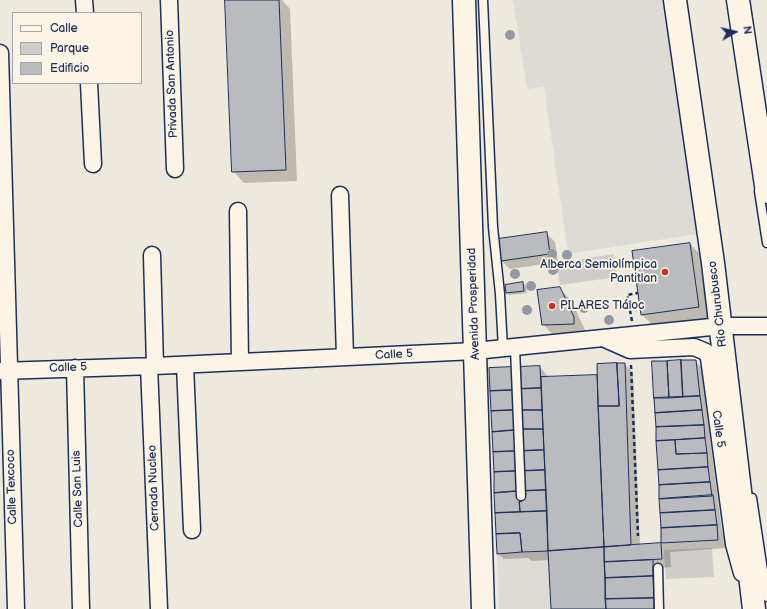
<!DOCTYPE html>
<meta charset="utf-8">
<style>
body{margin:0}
#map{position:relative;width:767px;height:609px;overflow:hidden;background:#eee9dd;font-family:"Balsamiq Sans",sans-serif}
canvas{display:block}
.legend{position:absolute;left:12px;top:12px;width:130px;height:72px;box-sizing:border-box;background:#fcf5e5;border:1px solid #a2a6af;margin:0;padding:5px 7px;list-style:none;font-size:12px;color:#1b2f5e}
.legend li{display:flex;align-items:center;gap:8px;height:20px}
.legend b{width:20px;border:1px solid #a2a6af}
.north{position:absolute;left:715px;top:12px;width:40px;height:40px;-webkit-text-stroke:3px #fcf5e5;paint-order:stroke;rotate:82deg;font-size:11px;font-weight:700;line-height:16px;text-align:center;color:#1b2f5e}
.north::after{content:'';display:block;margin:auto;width:14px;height:18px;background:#1b2f5e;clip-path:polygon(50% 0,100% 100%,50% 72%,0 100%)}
</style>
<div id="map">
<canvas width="767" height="609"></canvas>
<ul class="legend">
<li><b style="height:5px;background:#fcf5e5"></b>Calle</li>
<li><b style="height:11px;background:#cfcdca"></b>Parque</li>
<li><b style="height:11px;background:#babbbe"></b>Edificio</li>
</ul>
<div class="north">N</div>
</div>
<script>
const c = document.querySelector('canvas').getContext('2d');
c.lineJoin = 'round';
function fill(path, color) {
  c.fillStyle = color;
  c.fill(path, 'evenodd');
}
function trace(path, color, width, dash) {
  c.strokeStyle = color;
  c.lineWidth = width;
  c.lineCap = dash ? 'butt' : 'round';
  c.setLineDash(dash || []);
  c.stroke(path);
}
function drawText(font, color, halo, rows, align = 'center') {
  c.font = font + ' "Balsamiq Sans",sans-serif';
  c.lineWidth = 3.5;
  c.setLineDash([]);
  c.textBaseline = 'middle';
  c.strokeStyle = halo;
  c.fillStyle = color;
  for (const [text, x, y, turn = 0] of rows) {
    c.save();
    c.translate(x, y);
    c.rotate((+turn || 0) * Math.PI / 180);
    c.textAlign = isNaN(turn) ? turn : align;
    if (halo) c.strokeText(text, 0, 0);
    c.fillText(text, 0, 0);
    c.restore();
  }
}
const built = new Path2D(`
 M513 0H663L697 234 568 254 544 87 527 89Z
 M548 551 551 609H499L497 554Z`);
const green = new Path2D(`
 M614 254 617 277 560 285 556 263Z
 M712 548 714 577 666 579 664 550Z`);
const shadow = new Path2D(`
 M226 0H282L290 9 297 181 244 183 233 171Z
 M546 233 555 242 558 262 510 269 501 260Z
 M690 244 702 256 711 318 654 326 642 315Z
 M523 283 526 286 527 293 510 295 507 293Z
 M559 288 571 300 585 330 586 335 554 336 543 324Z
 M695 361 701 367 722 532 725 535 727 548 670 552 671 567 658 568 659 609H552L550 560 532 561 528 558 504 559 498 553 490 369 540 367 549 378 598 376 624 364 633 372 640 546 663 544 653 362Z`);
const building = new Path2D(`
 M225 0H279L286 170 232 172Z
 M547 232 550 254 501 261 498 239Z
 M690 243 699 307 641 315 632 251Z
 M523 282 524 291 506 293 505 285Z
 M560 287 574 317V324L542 325 537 290Z
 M681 360H696L700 396 683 397Z
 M681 360 683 397 669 398 667 361Z
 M652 361H667L669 398H654Z
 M617 363H625L631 545 604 547 598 406H619Z
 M617 363 619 406H598L597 364Z
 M540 366 541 388 518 389 517 367Z
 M513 367 514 390 490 391 489 368Z
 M597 375 604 547 548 551 541 377Z
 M541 388 542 410H519L518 389Z
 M514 390 515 410 491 411 490 391Z
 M700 396 702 410 655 413 654 398Z
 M515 410 516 430 492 432 491 411Z
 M519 410H542L543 429H520Z
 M702 410 704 425 656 427 655 413Z
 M704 425 705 438 656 441V427Z
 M520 429H543L544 450 521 451Z
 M516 430 517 451 493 452 492 432Z
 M705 438 707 453 676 454 675 440Z
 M675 440 676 454 707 453 708 467 658 470 656 441Z
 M544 450 545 470 521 471V451Z
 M517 451 518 471 494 472 493 452Z
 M708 467 710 482 659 485 658 470Z
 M545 470 546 490 522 491 521 471Z
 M518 471 519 491 494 493V472Z
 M710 482 712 496 659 499V485Z
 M546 490 547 511 520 512 519 502 522 501V491Z
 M519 491 520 512 495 513 494 493Z
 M713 495 715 510 660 513 659 499Z
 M715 510 717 525 661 528 660 513Z
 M547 511 548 551 522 552 520 533 496 534 495 513Z
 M717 525 718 540 661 543V528Z
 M520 533 522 552 497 554 496 534Z
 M661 543 662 559 604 562V547Z
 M604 547 606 609H551L548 551Z
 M653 560V576L605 578 604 562Z
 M653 576 654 598 605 599V578Z
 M654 598V609H606L605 599Z`);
const path = new Path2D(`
 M632 321 627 295 638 293
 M631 365 638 536`);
const lane = new Path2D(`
 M483 0 493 227 500 294 503 349
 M759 191 767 243
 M515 348 521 496
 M752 498 767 597
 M658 568 659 609`);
const street = new Path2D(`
 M84 0 85 13
 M169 0 175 169
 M0 53 16 609
 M89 83 93 164
 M340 195 345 357
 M238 211 240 362
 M152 255 155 366
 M605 339 630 350 694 347 706 352 709 358 734 544 742 573
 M185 365 192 530
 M149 366 159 609
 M75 368 81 609
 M0 371 155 366 475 351 721 326H767`);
const secondary = new Path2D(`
 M464 0 483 609`);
const primary = new Path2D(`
 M675 0 713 263 754 609
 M738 0 767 192`);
const trees = [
 [510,35],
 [552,254],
 [567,255],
 [553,270],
 [515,274],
 [531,286],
 [584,308],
 [527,310],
 [609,320]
];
const markers = [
 [665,272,4,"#c8321e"],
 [552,306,4,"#c8321e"]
];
const streetNames = [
 ["Privada San Antonio",172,84,-92],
 ["Avenida Prosperidad",474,304,-92],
 ["Río Churubusco",718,304,-97],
 ["Calle 5",394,355,-3],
 ["Calle 5",68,368,-2],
 ["Calle 5",718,429,82],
 ["Calle Texcoco",12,487,-92],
 ["Cerrada Nucleo",154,488,-92],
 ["Calle San Luis",78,489,-92]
];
const poiNames = [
 ["Alberca Semiolímpica",657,265],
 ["Pantitlan",657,279],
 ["PILARES Tláloc",560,306,"left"]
];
fill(built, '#dedbd4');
fill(green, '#cfcdca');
fill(shadow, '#0003');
fill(building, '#babbbe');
trace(building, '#1b2f5e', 1);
trace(lane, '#1b2f5e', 11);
trace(street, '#1b2f5e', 19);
trace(secondary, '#1b2f5e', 25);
trace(primary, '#1b2f5e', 25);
trace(path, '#1b2f5e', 2.5, [4, 3]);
trace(lane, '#fcf5e5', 8);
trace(street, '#fcf5e5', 16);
trace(secondary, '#fcf5e5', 22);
trace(primary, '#fcf5e5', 22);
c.fillStyle = '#9398a6';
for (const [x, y] of trees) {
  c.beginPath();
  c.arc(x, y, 5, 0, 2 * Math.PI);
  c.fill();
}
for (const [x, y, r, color] of markers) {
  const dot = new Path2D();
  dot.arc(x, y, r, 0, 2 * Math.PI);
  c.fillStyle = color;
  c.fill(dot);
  trace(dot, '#fcf5e5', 1.5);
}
drawText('12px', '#1b2f5e', '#fcf5e5', streetNames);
drawText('12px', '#1b2f5e', '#fcf5e5', poiNames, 'right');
</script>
